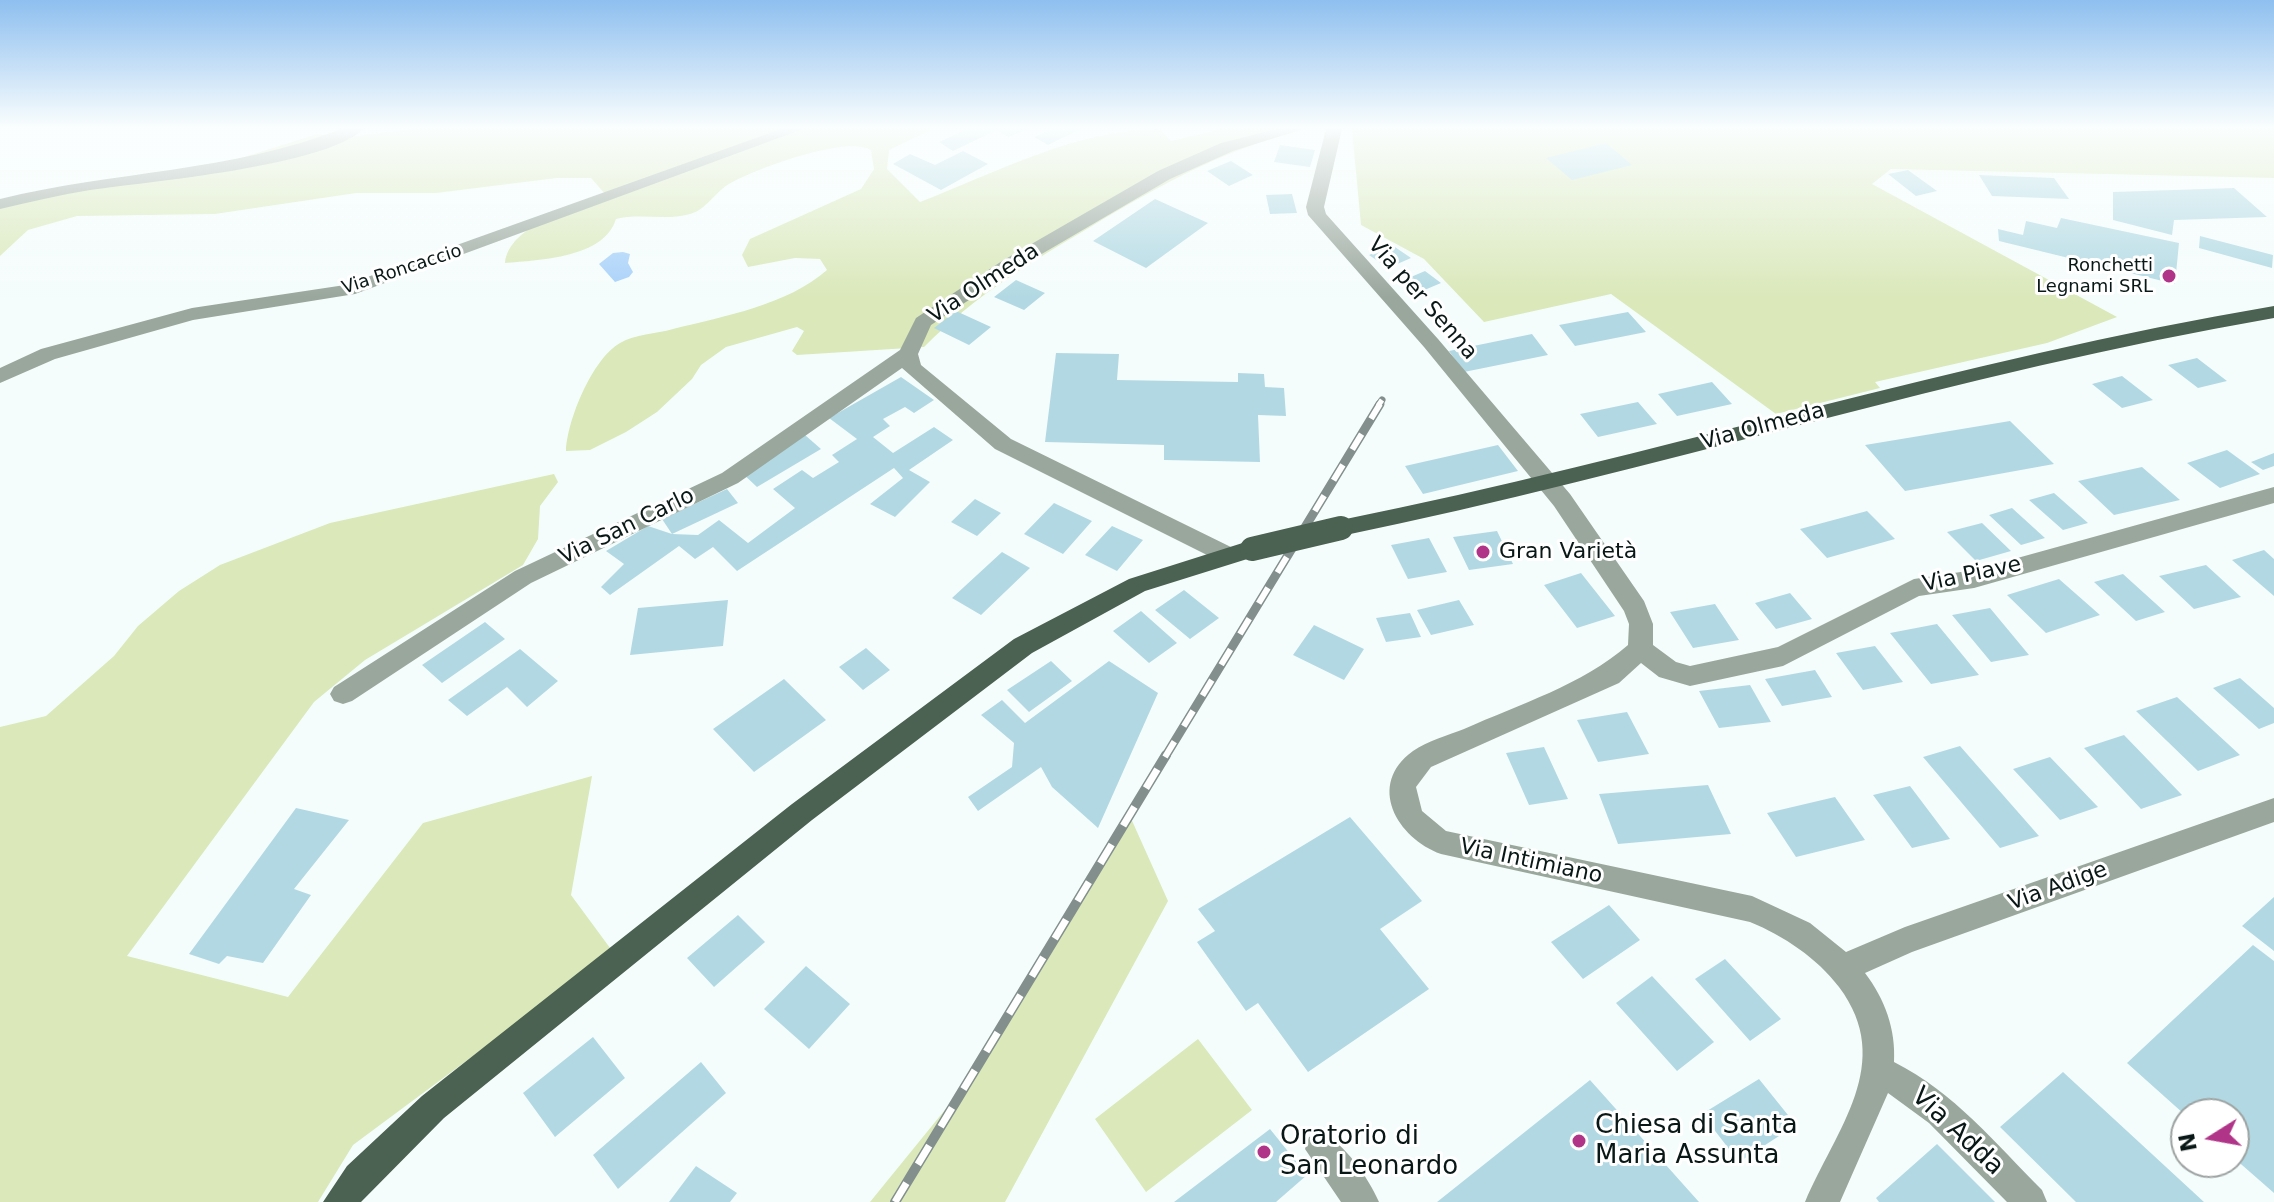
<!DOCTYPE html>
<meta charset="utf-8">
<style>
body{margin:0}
#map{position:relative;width:2274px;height:1202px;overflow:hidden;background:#f5fdfc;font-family:"DejaVu Sans",sans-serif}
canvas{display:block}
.north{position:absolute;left:2170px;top:1098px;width:80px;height:80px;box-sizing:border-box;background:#fff;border:2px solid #9da3a2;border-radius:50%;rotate:259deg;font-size:22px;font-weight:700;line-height:32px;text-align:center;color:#091816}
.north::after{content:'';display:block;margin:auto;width:28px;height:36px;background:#b03588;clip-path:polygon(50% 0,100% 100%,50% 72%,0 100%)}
</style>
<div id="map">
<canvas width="2274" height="1202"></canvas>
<div class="north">N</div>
</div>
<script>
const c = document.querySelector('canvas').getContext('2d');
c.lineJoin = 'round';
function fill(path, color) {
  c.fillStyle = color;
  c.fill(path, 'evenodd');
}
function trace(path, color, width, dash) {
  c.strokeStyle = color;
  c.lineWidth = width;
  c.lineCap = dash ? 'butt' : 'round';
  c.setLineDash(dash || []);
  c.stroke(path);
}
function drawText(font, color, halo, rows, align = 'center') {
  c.font = font + ' "DejaVu Sans",sans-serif';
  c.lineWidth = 6;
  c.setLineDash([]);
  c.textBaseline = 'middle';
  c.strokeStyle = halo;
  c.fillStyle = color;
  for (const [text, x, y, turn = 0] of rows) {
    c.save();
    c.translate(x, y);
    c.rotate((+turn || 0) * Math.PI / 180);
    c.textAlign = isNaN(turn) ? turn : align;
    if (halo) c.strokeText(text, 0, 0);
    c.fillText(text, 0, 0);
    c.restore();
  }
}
const green = new Path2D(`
 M411 129H933L889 150 887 169 920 202C995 173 1077 129 1160 129L1171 141 1221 129H1309C1230 146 1160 185 1092 226 1029 263 976 295 924 347L797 355 792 351 804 331 797 327 726 347 701 365 692 379 657 412 626 432 590 450 566 451C567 421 592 359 620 343 635 334 656 334 673 329 725 316 787 305 827 270L820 259 795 258 748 267 742 255 750 239 861 189 874 169 871 150C846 135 755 169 729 184 715 192 706 210 690 214 666 221 640 213 616 219 604 258 540 260 505 263 509 224 576 209 606 195L591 178H557L436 193H356L215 214 77 216 28 230 0 256V201L229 162 317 134 347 137Z
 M1352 129H2274V178L1891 169 1872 184 2117 317 2047 343 1875 382 1880 388 1776 414 1611 294 1484 322 1424 259 1361 225Z
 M554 474 558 482 540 506 538 539 523 565 365 660 314 702 127 956 288 997 423 823 592 776 571 895 613 952 353 1145 318 1202H0V727L46 716 114 656 138 626 179 591 220 565 330 523Z
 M1129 814 1168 901 1005 1202H870L966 1084 1087 876Z
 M1198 1039 1252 1110 1146 1192 1095 1119Z`);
const water = new Path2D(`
 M623 252 630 254 628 263 633 272 629 277 615 282 599 264 613 253Z`);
const building = new Path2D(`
 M967 129H1030L1008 137 997 130 953 151 939 142Z
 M1052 129H1081L1048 145 1034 137Z
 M1606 143 1632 165 1572 180 1546 158Z
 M1280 145 1315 150 1310 167 1274 162Z
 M963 151 988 164 941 190 893 164 910 154 935 165Z
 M1231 161 1253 175 1229 186 1207 171Z
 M1908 170 1937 191 1916 196 1888 174Z
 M1979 175 2054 178 2069 199 1992 196Z
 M2234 188 2267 217 2174 220 2172 235 2113 220V192Z
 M1292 194 1297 213 1270 214 1266 195Z
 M1155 199 1208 223 1146 268 1093 241Z
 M2061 218 2179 243 2175 284 1999 241 1998 229 2023 235 2026 221 2057 228Z
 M2200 236 2273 255 2272 268 2199 248Z
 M1392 245 1411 258 1388 268 1369 255Z
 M1425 271 1441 283 1415 294 1399 282Z
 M1016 280 1045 293 1024 310 994 297Z
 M956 311 991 327 969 345 934 328Z
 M1628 312 1646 332 1575 346 1559 325Z
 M1532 334 1548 355 1464 372 1449 351Z
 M1056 353 1119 354 1117 380 1238 382V373L1264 374 1265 387 1284 388 1286 416 1258 415 1260 462 1164 460V445L1045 442Z
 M2197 358 2227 381 2198 388 2168 365Z
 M2122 376 2153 400 2122 408 2092 384Z
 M901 377 934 400 914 413 905 407 883 419 890 426 873 437 893 453 934 427 953 440 909 470 930 482 895 517 870 504 903 478 894 468 737 571 713 547 695 559 679 546 610 595 601 587 624 564 606 551 648 526 672 534 698 535 719 520 748 543 795 508 773 489 802 470 813 478 839 462 832 455 857 439 829 418Z
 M1712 382 1732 404 1677 416 1658 394Z
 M1638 402 1657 424 1598 437 1580 414Z
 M2010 421 2054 464 1905 491 1865 445Z
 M805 435 821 449 757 487 741 472Z
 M1498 445 1518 471 1423 494 1405 466Z
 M2227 450 2260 474 2220 488 2187 463Z
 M2274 453V466L2263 470 2251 462Z
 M2142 467 2180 500 2114 515 2078 481Z
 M727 489 738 503 672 534 662 519Z
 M2054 493 2088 523 2063 530 2029 500Z
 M975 499 1001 513 977 536 951 522Z
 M1054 503 1092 521 1063 554 1024 534Z
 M2012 508 2045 538 2021 545 1989 515Z
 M1867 511 1895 539 1827 558 1800 529Z
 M1982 523 2011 551 1976 561 1947 532Z
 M1112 526 1143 540 1117 571 1085 555Z
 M1497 531 1513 564 1469 570 1453 537Z
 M1429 538 1447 572 1408 579 1391 545Z
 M2264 550 2274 559V596L2232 560Z
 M1002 552 1030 568 981 615 952 598Z
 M2206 565 2241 597 2194 609 2159 576Z
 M1581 573 1615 616 1577 628 1544 585Z
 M2123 574 2165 612 2136 621 2094 582Z
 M2059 579 2100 615 2046 633 2007 595Z
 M1184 590 1219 618 1190 639 1155 610Z
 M1790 593 1812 619 1776 629 1755 603Z
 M728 600 723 646 630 655 638 608Z
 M1459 600 1474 625 1431 635 1417 610Z
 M1715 604 1739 640 1693 648 1670 612Z
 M1990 608 2029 655 1991 662 1952 615Z
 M1141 611 1177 643 1149 663 1113 631Z
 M1410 613 1421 637 1386 642 1376 618Z
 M485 622 505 639 442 683 422 665Z
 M1937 624 1979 675 1931 684 1890 633Z
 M1314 625 1364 649 1344 680 1293 655Z
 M1875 646 1903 682 1863 690 1836 653Z
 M866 648 890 670 863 690 839 667Z
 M520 649 558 681 527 707 507 687 467 716 448 700Z
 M1051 661 1072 681 1029 712 1007 690Z
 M1109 661 1158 693 1098 828 1052 787 1041 767 978 811 968 797 1012 767 1014 743 981 715 1002 700 1025 723Z
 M1815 670 1832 697 1782 706 1765 679Z
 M2240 678 2274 708V723L2259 729 2213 688Z
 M784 679 826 720 754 772 713 729Z
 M1750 685 1771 722 1719 728 1699 691Z
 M2177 697 2240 755 2198 771 2136 711Z
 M1627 712 1649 754 1598 762 1577 720Z
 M2124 735 2182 795 2141 809 2084 748Z
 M1960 746 2039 836 2000 848 1923 757Z
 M1544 747 1568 799 1529 805 1506 753Z
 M2050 757 2098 807 2060 820 2013 769Z
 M1708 785 1731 834 1618 844 1599 794Z
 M1910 786 1950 839 1912 848 1873 795Z
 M1835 797 1865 840 1796 857 1767 813Z
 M296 808 349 820 294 889 311 895 263 963 227 956 219 964 189 954Z
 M1350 817 1422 901 1380 929 1429 989 1308 1072 1258 1003 1246 1011 1197 942 1215 931 1198 909Z
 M2274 897V951L2242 926Z
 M1609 905 1640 940 1583 979 1551 942Z
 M738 915 765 942 714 987 687 958Z
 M2253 945 2274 961V1193L2234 1158V1114H2184L2127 1063Z
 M1725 959 1781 1019 1750 1041 1695 979Z
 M806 966 850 1004 809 1049 764 1009Z
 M1652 976 1714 1042 1677 1071 1616 1003Z
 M593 1037 625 1078 555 1137 523 1093Z
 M701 1062 726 1093 618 1189 593 1155Z
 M2063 1072 2204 1202H2076L2000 1127Z
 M1759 1079 1796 1125 1739 1162 1702 1114Z
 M1590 1080 1699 1202H1437Z
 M1270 1129 1307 1175 1276 1202H1174Z
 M1937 1144 1995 1202H1879L1876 1198Z
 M696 1166 737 1193 730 1202H669Z`);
const minor = new Path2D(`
 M341 129H363C327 166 146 182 90 190 60 195 30 202 0 209V199C113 171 232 172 341 129Z
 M781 129H803L355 294 193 320 55 359 0 383V368L41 349 192 308 345 285Z
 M1277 129H1303L1233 151 1170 179 1016 269 931 325 918 354 921 365 1011 439 1237 550 1241 556 1237 562H1221L995 449 902 368 738 483 531 583 352 701 343 704 334 701 330 694 334 687 515 571 722 473 900 350 916 318 1002 261 1158 171 1221 143Z
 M1326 129H1342L1324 207 1326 214 1438 339 1570 494 1644 601 1653 624V645L1676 662 1690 666 1778 647 1914 579 1974 570 2274 487V503L1974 588 1919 596 1783 666 1690 686 1659 677 1641 663 1619 683 1431 767 1416 787 1422 811 1446 831 1752 896 1810 923 1846 952 1905 927 2274 798V822L1912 952 1865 973C1885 999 1896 1030 1894 1062 1954 1092 1996 1144 2042 1190L2047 1202H2007L1929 1123 1888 1093 1840 1202H1805C1836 1129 1896 1063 1839 987 1817 958 1784 936 1750 922L1441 854C1397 838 1366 785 1413 751 1427 741 1449 735 1464 729 1520 704 1582 685 1628 645L1629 624 1624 611 1554 506 1424 347 1308 215 1306 207Z
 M1321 1133C1344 1142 1369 1179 1379 1202H1341L1305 1149 1309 1137Z`);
const major = new Path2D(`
 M2274 306V318C1959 372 1654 472 1341 536L1330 528 1341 520C1654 457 1959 359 2274 306Z
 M1252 540 1260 543 1264 549 1260 555 1145 591 1032 653 812 820 444 1118 361 1202H323L347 1166 422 1096 792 804 1014 639 1129 579Z`);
const railFar2 = new Path2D(`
 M1378 406 1382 400`);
const railFar1 = new Path2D(`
 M1165 757 1380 404`);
const rail = new Path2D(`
 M895 1202 1166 755`);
const majorBridge = new Path2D(`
 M1252 549 1341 528`);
const markers = [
 [2169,276,8,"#b03588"],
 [1483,552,8,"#b03588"],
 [1579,1141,8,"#b03588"],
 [1264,1152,8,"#b03588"]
];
const farPoinames = [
 ["Ronchetti",2153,266],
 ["Legnami SRL",2153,287]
];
const farStreetnames = [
 ["Via Roncaccio",402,270,-18]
];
const streetNames = [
 ["Via Olmeda",984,284,-33],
 ["Via per Senna",1422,299,49],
 ["Via Olmeda",1763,427,-15],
 ["Via San Carlo",627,527,-26],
 ["Via Piave",1972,575,-12],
 ["Via Intimiano",1531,862,12],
 ["Via Adige",2058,887,-20]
];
const poiNames = [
 ["Gran Varietà",1499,552]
];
const nearPoinames = [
 ["Chiesa di Santa",1595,1126],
 ["Maria Assunta",1595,1156],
 ["Oratorio di",1280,1137],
 ["San Leonardo",1280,1167]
];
const nearStreetnames = [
 ["Via Adda",1957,1132,43]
];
fill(green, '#dae8ba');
fill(water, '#a7d0f9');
fill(building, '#b2d9e3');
fill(minor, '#9aa79d');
fill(major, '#4b6151');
trace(railFar2, '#838f8d', 7);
trace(railFar1, '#838f8d', 9);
trace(rail, '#838f8d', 10);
trace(railFar2, '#fff', 5, [14]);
trace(railFar1, '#fff', 6, [18]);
trace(rail, '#fff', 7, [22]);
trace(majorBridge, '#4b6151', 24);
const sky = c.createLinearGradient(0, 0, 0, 297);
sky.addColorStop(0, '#8ebfef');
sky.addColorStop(0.43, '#fafefe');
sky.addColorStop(1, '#fafefe00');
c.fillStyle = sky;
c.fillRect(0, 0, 2274, 297);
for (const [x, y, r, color] of markers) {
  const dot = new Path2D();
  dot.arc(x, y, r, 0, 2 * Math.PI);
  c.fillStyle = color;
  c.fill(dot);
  trace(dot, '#fff', 3);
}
drawText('18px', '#091816', '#fff', farPoinames, 'right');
drawText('18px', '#091816', '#fff', farStreetnames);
drawText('22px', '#091816', '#fff', streetNames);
drawText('22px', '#091816', '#fff', poiNames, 'left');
drawText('26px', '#091816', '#fff', nearPoinames, 'left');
drawText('26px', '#091816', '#fff', nearStreetnames);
</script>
